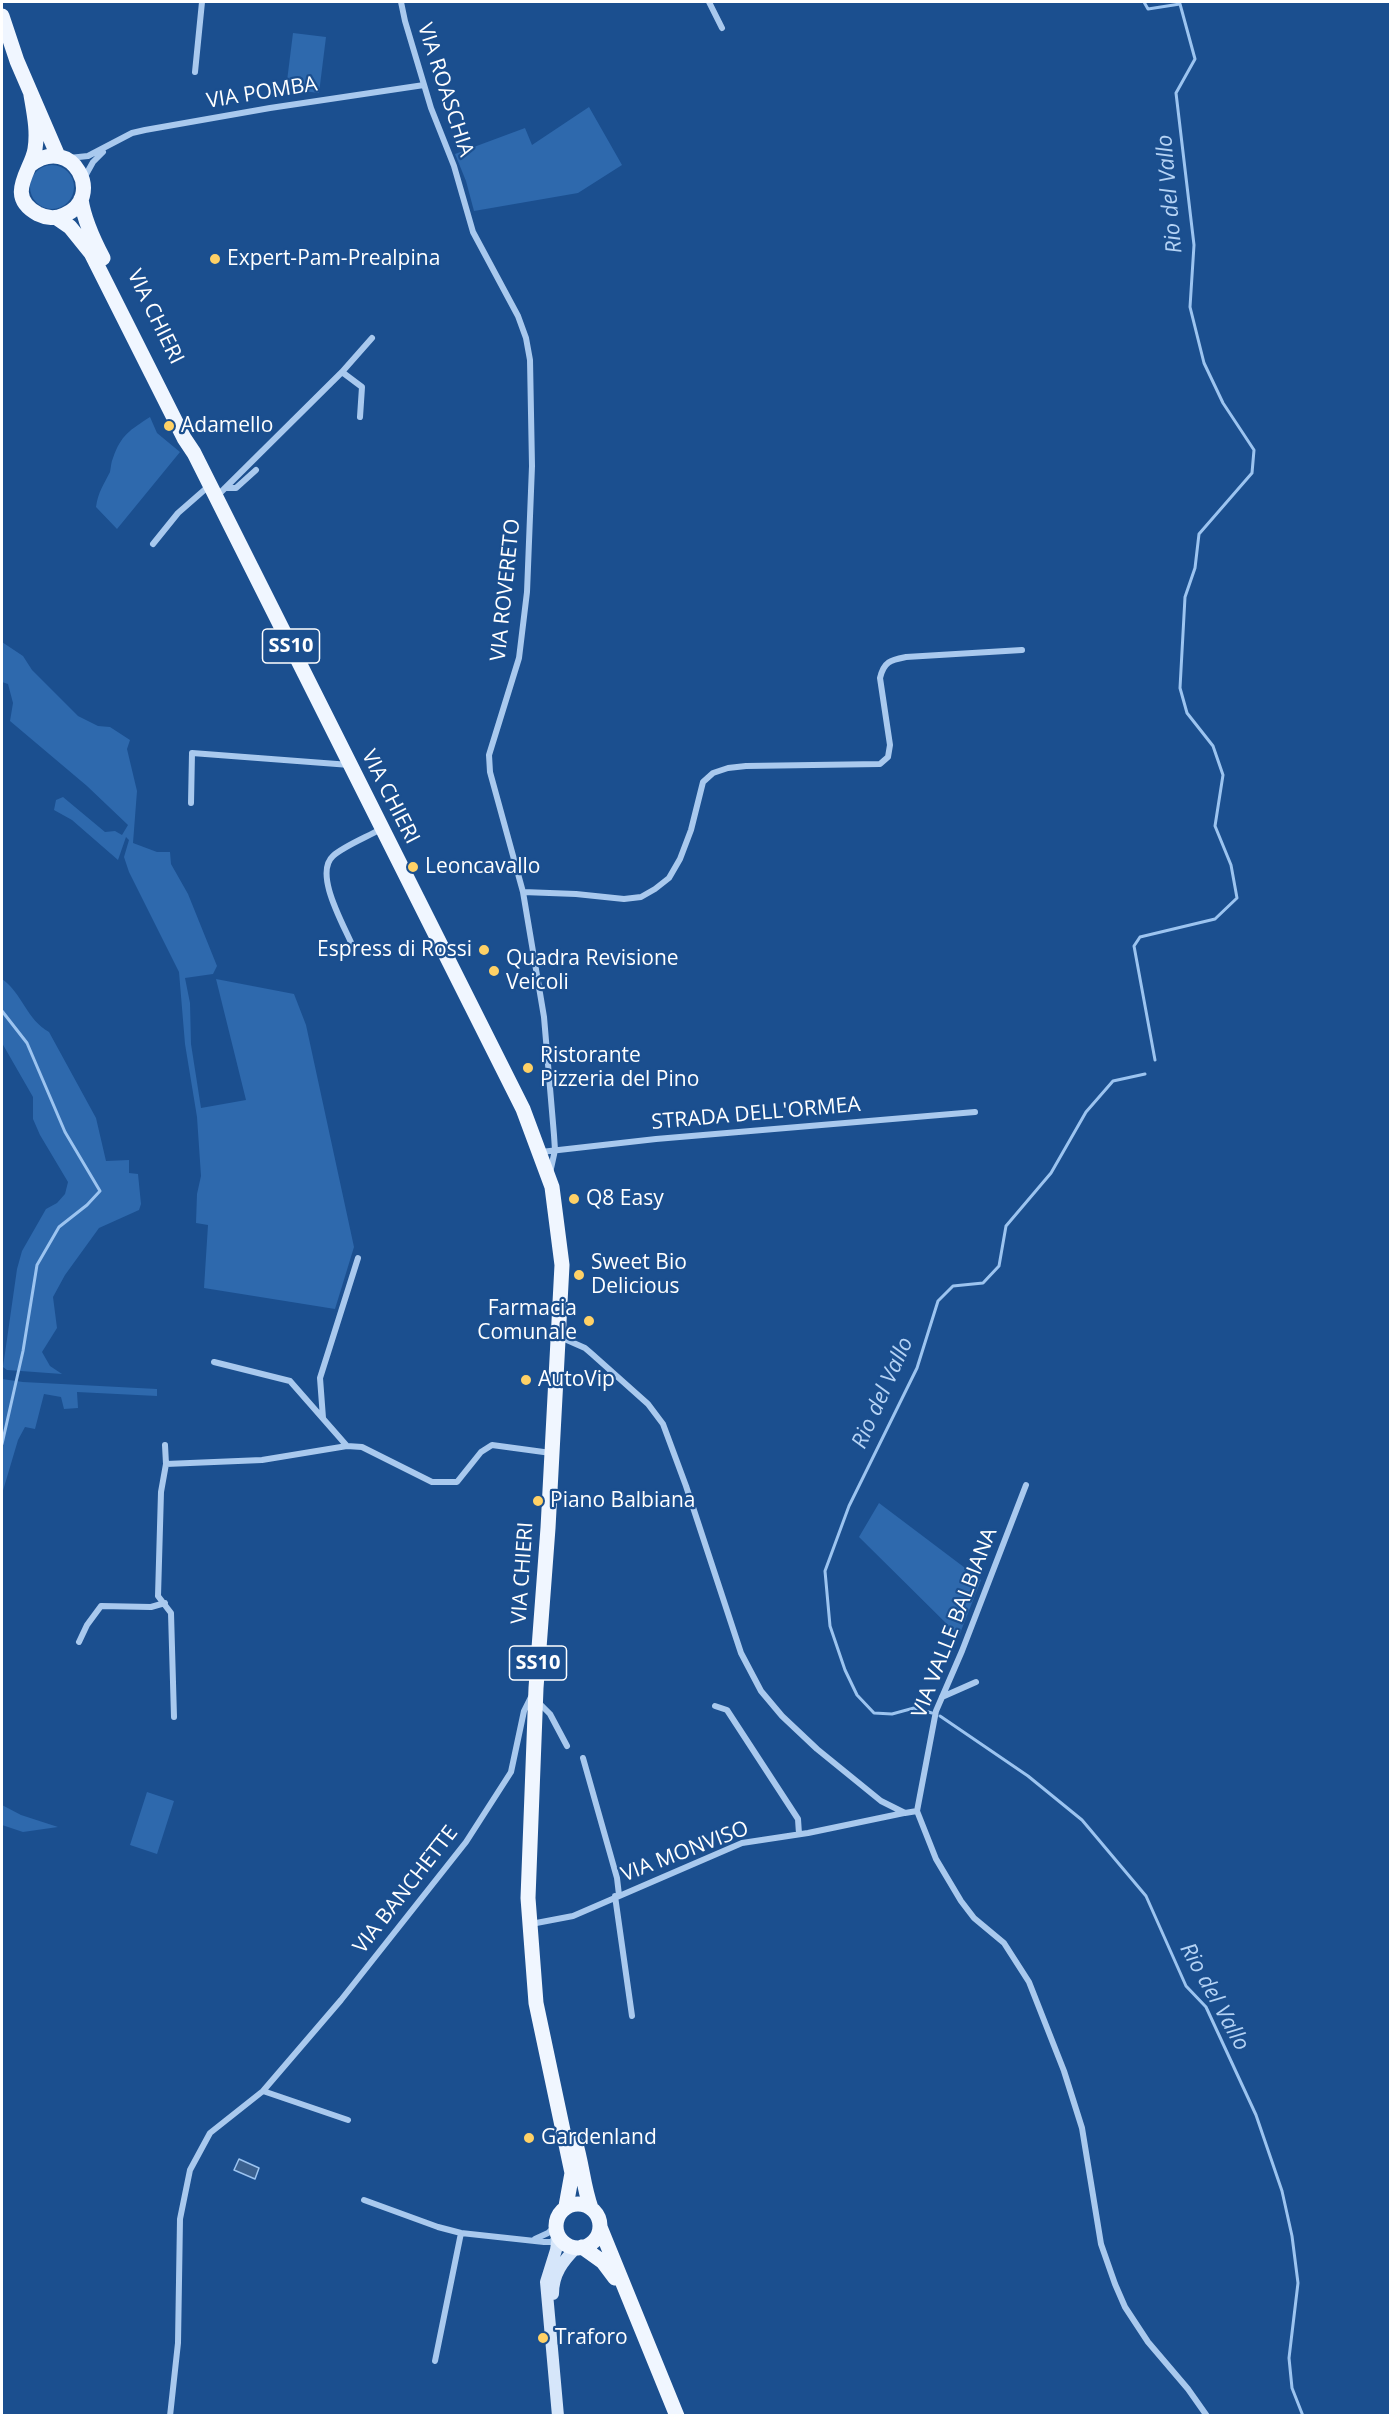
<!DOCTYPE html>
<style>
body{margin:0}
#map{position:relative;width:1392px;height:2417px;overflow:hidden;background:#1b4f8f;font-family:"Open Sans",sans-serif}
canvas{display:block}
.frame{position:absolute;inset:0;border:3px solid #fff;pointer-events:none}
</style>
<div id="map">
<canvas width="1392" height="2417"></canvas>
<div class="frame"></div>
</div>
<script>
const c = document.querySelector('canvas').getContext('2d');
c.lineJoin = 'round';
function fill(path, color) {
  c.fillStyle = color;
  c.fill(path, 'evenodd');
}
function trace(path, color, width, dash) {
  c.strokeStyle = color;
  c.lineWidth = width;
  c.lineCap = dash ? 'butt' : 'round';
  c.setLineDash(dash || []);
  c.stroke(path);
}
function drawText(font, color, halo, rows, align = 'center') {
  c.font = font + ' "Open Sans",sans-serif';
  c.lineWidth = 4.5;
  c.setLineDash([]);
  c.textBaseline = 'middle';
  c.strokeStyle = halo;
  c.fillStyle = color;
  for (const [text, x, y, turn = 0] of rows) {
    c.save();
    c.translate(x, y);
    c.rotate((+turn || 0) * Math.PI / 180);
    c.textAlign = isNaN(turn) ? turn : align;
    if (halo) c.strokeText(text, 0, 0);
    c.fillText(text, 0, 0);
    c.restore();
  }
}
const green = new Path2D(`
 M293 33 326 37 319 93 286 89Z
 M589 107 622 165 578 193 474 211 466 181 455 154 525 128 532 145Z
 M30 187a22 22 0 1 1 44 0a22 22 0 1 1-44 0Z
 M150 417 157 433 180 452 117 529 96 507C98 492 104 484 110 472 111 467 111 462 113 458 121 435 130 430 150 417Z
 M2 642 23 656 32 670 78 716 98 726 110 727 130 740 127 749 137 791 133 843 157 852H170L171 864 188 894 217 966 213 974 185 978 190 1003 191 1044 201 1108 246 1100 216 979 294 994 306 1025 354 1247 335 1309 204 1288 208 1225 196 1223 197 1194 201 1176 197 1117 185 1044 179 972 129 872 124 857 129 840 126 837 118 860 72 820 54 810 56 800 63 797 105 832 115 831 122 835 128 825 87 786 10 721 13 703 8 684 2 682Z
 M2 979C22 993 27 1020 49 1032L96 1118 106 1161 129 1160V1173L138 1174 141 1204 139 1210 99 1228 65 1275 53 1297 57 1328 42 1352 50 1366 62 1374 7 1370 3 1367 17 1269 22 1251 46 1209 57 1203 65 1194 68 1182 40 1135 33 1119V1097L2 1043Z
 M2 1379 23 1382 157 1389V1396L77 1392 78 1408 64 1409 61 1397 44 1394 35 1429 25 1427 18 1440 2 1494Z
 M879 1503 981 1580 959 1636 859 1537Z
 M147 1792 174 1801 157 1854 130 1845Z
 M2 1805 21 1815 58 1827 23 1832 2 1825Z`);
const water = new Path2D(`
 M239 2159 259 2168 255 2179 234 2170Z`);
const stream = new Path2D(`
 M1144 2 1148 9 1180 4 1195 59 1176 93 1194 245 1190 307 1204 363 1223 403 1254 450 1252 473 1199 534 1195 568 1185 597 1180 688 1187 713 1213 746 1223 775 1215 826 1231 865 1237 898 1215 919 1140 937 1134 946 1155 1060
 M2 1011 27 1043 65 1132 100 1191 87 1205 59 1227 37 1265 23 1351 2 1444
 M932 1713 914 1708 892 1714 874 1713 857 1695 845 1670 830 1626 825 1571 849 1506 917 1368 938 1301 953 1286 983 1283 999 1266 1006 1226 1051 1173 1086 1112 1113 1081 1145 1074
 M940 1716 1028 1776 1082 1820 1146 1896 1186 1986 1206 2007 1256 2115 1282 2191 1292 2236 1298 2283 1289 2358 1292 2388 1303 2416`);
const minor = new Path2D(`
 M401 2 405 21 431 108 454 166 473 232 518 316 526 338 530 360 532 466 527 592 519 658 489 755 490 772 523 892 544 1017 554 1135 555 1150 550 1173
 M709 2 722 28
 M195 72 202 2
 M69 158 88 156 132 133 145 130 270 108 424 85
 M83 180 93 162 103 152
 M342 372 372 338
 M225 488H236L256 470
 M217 496 342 372 362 387 360 417
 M153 544 178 513 210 485
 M191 803 192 753 350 765
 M523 892 576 894 624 899 641 897 655 889 669 878 680 859 691 830 703 782 713 773 728 768 746 766 880 764 888 757 890 745 880 678C884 661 891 660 906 657L1022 650
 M353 947C345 927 313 874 333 856 344 846 367 837 381 829
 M541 1152 656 1139 975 1112
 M560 1337 585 1348 592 1354 648 1404 663 1424 686 1486 741 1653 761 1691 782 1716 817 1749 881 1801 905 1813 917 1811
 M214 1362 290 1381 347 1446 362 1447 432 1482H457L481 1452 492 1445 551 1453
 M323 1418 320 1378 358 1258
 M165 1445 166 1464 161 1492 158 1596 171 1613 174 1717
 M166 1464 262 1460 347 1446
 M1026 1485 962 1651 936 1711 917 1811 936 1859 961 1901 974 1918 1004 1943 1029 1982 1064 2071 1082 2128 1101 2244 1115 2284 1125 2307 1148 2342 1188 2389 1207 2416
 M79 1642 87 1625 101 1606 151 1607 165 1603
 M942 1697 976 1682
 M538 1702 550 1714 567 1746
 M715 1706 727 1710 798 1819 799 1834
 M583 1758 617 1878 619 1895
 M615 1896 632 2016
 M531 1924 573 1916 742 1843 808 1833 904 1813
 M263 2091 348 2120
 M364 2200 438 2227 461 2233 544 2242H551L556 2237
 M535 2239 548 2233 556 2225
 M435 2361 461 2233
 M170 2416 178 2343 180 2219 190 2170 210 2133 263 2091 341 2000 466 1842 511 1772 524 1711 531 1697`);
const secondary = new Path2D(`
 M558 2236 556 2250 546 2282 558 2416
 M553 2294C553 2274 563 2261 576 2248`);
const primary = new Path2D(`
 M2 16 17 61 58 156
 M30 165C73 132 106 199 64 215 56 219 46 218 38 214 4 196 32 170 35 149 38 131 34 113 31 95
 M81 199C84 220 93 239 103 258
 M57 218 70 227 91 253 184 438 194 453 523 1109 552 1187 562 1265 548 1528 536 1688 528 1898 536 2003 572 2173 566 2206
 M575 2141C582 2163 583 2186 591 2208
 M556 2226a22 22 0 1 1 44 0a22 22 0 1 1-44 0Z
 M600 2227 677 2416
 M582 2247 603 2262 615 2278`);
const markers = [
 [215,259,6,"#ffd166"],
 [169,426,6,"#ffd166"],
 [413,867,6,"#ffd166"],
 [484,950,6,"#ffd166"],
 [494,971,6,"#ffd166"],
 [528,1068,6,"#ffd166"],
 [574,1199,6,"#ffd166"],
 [579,1275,6,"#ffd166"],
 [589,1321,6,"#ffd166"],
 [526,1380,6,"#ffd166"],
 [538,1501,6,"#ffd166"],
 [529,2138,6,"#ffd166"],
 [543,2338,6,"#ffd166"]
];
const shields = [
 [291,646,57],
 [538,1663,57]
];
const shieldNames = [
 ["SS10",291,646],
 ["SS10",538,1663]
];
const streetNames = [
 ["VIA ROASCHIA",445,90,72],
 ["VIA POMBA",262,93,-9],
 ["VIA CHIERI",155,317,64],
 ["VIA ROVERETO",506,590,-84],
 ["VIA CHIERI",390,797,63],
 ["STRADA DELL'ORMEA",756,1114,-5],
 ["VIA CHIERI",523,1573,-86],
 ["VIA VALLE BALBIANA",955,1623,-69],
 ["VIA MONVISO",685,1852,-21],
 ["VIA BANCHETTE",406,1890,-52]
];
const poiNames = [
 ["Expert-Pam-Prealpina",227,259],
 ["Adamello",181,426],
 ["Leoncavallo",425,867],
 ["Espress di Rossi",472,950,"right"],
 ["Quadra Revisione",506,959],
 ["Veicoli",506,983],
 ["Ristorante",540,1056],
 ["Pizzeria del Pino",540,1080],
 ["Q8 Easy",586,1199],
 ["Sweet Bio",591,1263],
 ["Delicious",591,1287],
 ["Farmacia",577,1309,"right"],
 ["Comunale",577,1333,"right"],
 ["AutoVip",538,1380],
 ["Piano Balbiana",550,1501],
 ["Gardenland",541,2138],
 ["Traforo",555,2338]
];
const waterNames = [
 ["Rio del Vallo",1170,194,-95],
 ["Rio del Vallo",883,1393,-66],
 ["Rio del Vallo",1214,1997,61]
];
fill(green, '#2e69ad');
fill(water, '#3c6290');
trace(water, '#9cc4f0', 1.5);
trace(stream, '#9cc4f0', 3);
trace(minor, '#a9c9ee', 6);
trace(secondary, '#d6e6fa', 12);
trace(primary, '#f0f6ff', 15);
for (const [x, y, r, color] of markers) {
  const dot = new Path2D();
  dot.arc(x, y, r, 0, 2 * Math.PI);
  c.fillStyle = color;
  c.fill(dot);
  trace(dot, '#1b4f8f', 2);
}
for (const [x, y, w] of shields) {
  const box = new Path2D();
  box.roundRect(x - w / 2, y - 17, w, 34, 4.5);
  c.fillStyle = '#1b4f8f';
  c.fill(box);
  trace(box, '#fff', 1.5);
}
drawText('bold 20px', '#fff', null, shieldNames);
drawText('21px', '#fff', '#1b4f8f', streetNames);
drawText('21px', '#fff', '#1b4f8f', poiNames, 'left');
drawText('italic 22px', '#b5d3f5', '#1b4f8f', waterNames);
</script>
